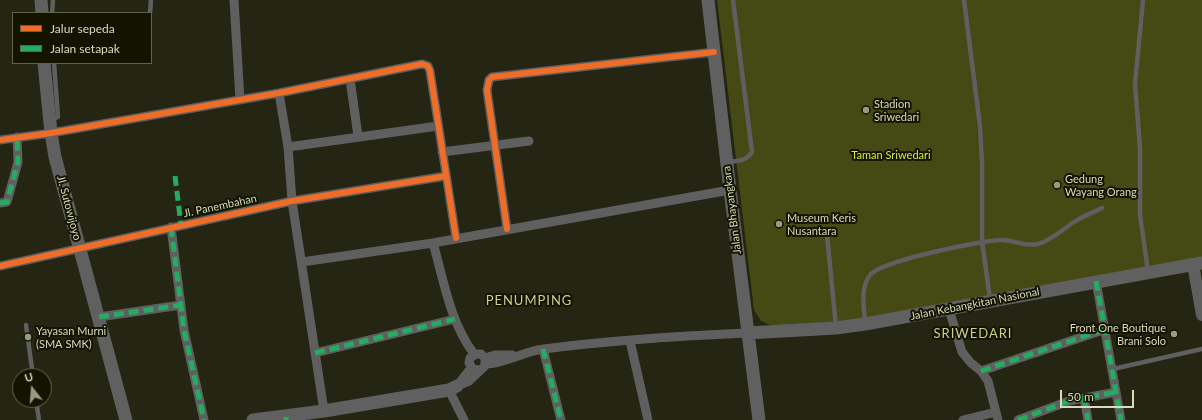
<!DOCTYPE html>
<style>
body{margin:0}
#map{position:relative;width:1202px;height:420px;overflow:hidden;background:#242513;font-family:Lato,sans-serif}
canvas{display:block}
.legend{position:absolute;left:12px;top:12px;width:140px;height:52px;box-sizing:border-box;background:#131400;border:1px solid #61644b;margin:0;padding:5px 7px;list-style:none;font-size:12px;color:#d7dbbb}
.legend li{display:flex;align-items:center;gap:8px;height:20px}
.legend b{width:20px;border:1px solid #61644b}
.north{position:absolute;left:12px;top:368px;width:40px;height:40px;box-sizing:border-box;background:#131400;border:1px solid #61644b;border-radius:50%;rotate:343deg;font-size:11px;font-weight:700;line-height:16px;text-align:center;color:#d7dbbb}
.north::after{content:'';display:block;margin:auto;width:14px;height:18px;background:#989b80;clip-path:polygon(50% 0,100% 100%,50% 72%,0 100%)}
.scale{position:absolute;left:1060px;top:390px;width:74px;height:18px;box-sizing:border-box;border:2px solid #d7dbbb;border-top:0;padding-left:5px;font-size:12px;line-height:14px;white-space:nowrap;color:#d7dbbb;-webkit-text-stroke:3px #131400;paint-order:stroke}
</style>
<div id="map">
<canvas width="1202" height="420"></canvas>
<ul class="legend">
<li><b style="height:5px;background:#ee6e29"></b>Jalur sepeda</li>
<li><b style="height:5px;background:#26ab63"></b>Jalan setapak</li>
</ul>
<div class="north">U</div>
<div class="scale">50 m</div>
</div>
<script>
const c = document.querySelector('canvas').getContext('2d');
c.lineJoin = 'round';
function fill(path, color) {
  c.fillStyle = color;
  c.fill(path, 'evenodd');
}
function trace(path, color, width, dash) {
  c.strokeStyle = color;
  c.lineWidth = width;
  c.lineCap = dash ? 'butt' : 'round';
  c.setLineDash(dash || []);
  c.stroke(path);
}
function drawText(font, color, halo, rows, align = 'center') {
  c.font = font + ' Lato,sans-serif';
  c.lineWidth = 4;
  c.setLineDash([]);
  c.textBaseline = 'middle';
  c.strokeStyle = halo;
  c.fillStyle = color;
  for (const [text, x, y, turn = 0] of rows) {
    c.save();
    c.translate(x, y);
    c.rotate((+turn || 0) * Math.PI / 180);
    c.textAlign = isNaN(turn) ? turn : align;
    if (halo) c.strokeText(text, 0, 0);
    c.fillText(text, 0, 0);
    c.restore();
  }
}
const green = new Path2D(`
 M717 0H1202V258L848 321 772 326 761 321 754 310Z`);
const service = new Path2D(`
 M964 0 980 126 982 163V241L990 299
 M1143 0 1135 84 1140 148V215L1148 271
 M52 13 53 0
 M150 13 151 0
 M50 119 58 117 54 63
 M728 162C739 161 746 161 752 152L733 0
 M827 235 836 327
 M865 322C864 307 860 288 870 275 881 261 982 240 1002 240 1014 240 1025 247 1038 244 1048 242 1065 228 1074 222 1083 216 1092 213 1102 208
 M26 325 33 376
 M1113 369 1202 349
 M36 400 39 420`);
const minor = new Path2D(`
 M234 0 240 100
 M350 79 358 136
 M279 93 288 147 292 201 324 411
 M0 140 51 133 279 93 422 64 428 66 430 71 456 238
 M288 147 438 126
 M442 152 529 141
 M0 203 7 202 18 162 17 137
 M171 227 184 330 204 420
 M507 229 487 90 489 80 492 77 714 52
 M433 243C444 281 450 322 474 354
 M302 262 433 243 730 190
 M0 266 292 201 446 176
 M1096 281 1121 420
 M949 309 962 352 971 363 981 371 988 381 998 420
 M99 317 181 305
 M630 341 648 420
 M543 349 561 420
 M315 353 455 319
 M485 358 495 355H512
 M486 364C504 364 524 351 544 349 612 340 680 336 747 333
 M981 371 1106 329
 M457 386 469 381 485 366V358L481 354H476L470 358 469 363 473 369 479 370
 M457 386 471 368
 M449 390 464 420
 M1084 398 1088 420
 M963 420 996 412
 M1018 420 1069 401 1116 392`);
const tertiary = new Path2D(`
 M1193 264 1202 315`);
const secondary = new Path2D(`
 M41 0 42 13
 M708 0 730 190 759 420
 M44 63 51 133 55 157 126 420
 M747 333 836 328 865 324 1202 263
 M253 420 324 411 449 390 457 386`);
const quiet = new Path2D(`
 M175 176 181 225
 M0 203 7 202 18 162 17 137
 M171 227 184 330 204 420
 M1096 281 1121 420
 M99 317 181 305
 M543 349 561 420
 M315 353 455 319
 M981 371 1106 329
 M1084 398 1088 420
 M286 417V420
 M1018 420 1069 401 1116 392`);
const cycleway = new Path2D(`
 M0 140 51 133 279 93 422 64 428 66 430 71 456 238
 M507 229 487 90 489 80 492 77 714 52
 M0 266 292 201 446 176`);
const markers = [
 [866,110,4,"#989b80"],
 [1057,185,4,"#989b80"],
 [779,224,4,"#989b80"],
 [1174,334,4,"#989b80"],
 [28,337,4,"#989b80"]
];
const poiNames = [
 ["Stadion",874,104],
 ["Sriwedari",874,117],
 ["Gedung",1065,179],
 ["Wayang Orang",1065,192],
 ["Museum Keris",787,218],
 ["Nusantara",787,231],
 ["Front One Boutique",1166,328,"right"],
 ["Brani Solo",1166,341,"right"],
 ["Yayasan Murni",36,331],
 ["(SMA SMK)",36,344]
];
const parkNames = [
 ["Taman Sriwedari",891,155]
];
const streetNames = [
 ["Jl. Panembahan",220,206,-12],
 ["Jl. Sutowijoyo",69,208,75],
 ["Jalan Bhayangkara",732,210,-97],
 ["Jalan Kebangkitan Nasional",975,304,-11]
];
const quarterNames = [
 ["PENUMPING",529,301],
 ["SRIWEDARI",973,334]
];
fill(green, '#454913');
trace(service, '#605f60', 4.5);
trace(minor, '#605f60', 9);
trace(tertiary, '#605f60', 12);
trace(secondary, '#616060', 13);
trace(quiet, '#26ab63', 5, [10, 5]);
trace(cycleway, '#ee6e29', 6);
for (const [x, y, r, color] of markers) {
  const dot = new Path2D();
  dot.arc(x, y, r, 0, 2 * Math.PI);
  c.fillStyle = color;
  c.fill(dot);
  trace(dot, '#131400', 1.5);
}
drawText('11px', '#d7dbbb', '#131400', poiNames, 'left');
drawText('11px', '#dde93d', '#131400', parkNames);
drawText('11px', '#d7dbbb', '#131400', streetNames);
c.letterSpacing = '1px';
drawText('13px', '#c9d18f', '#131400', quarterNames);
c.letterSpacing = '0px';
</script>
